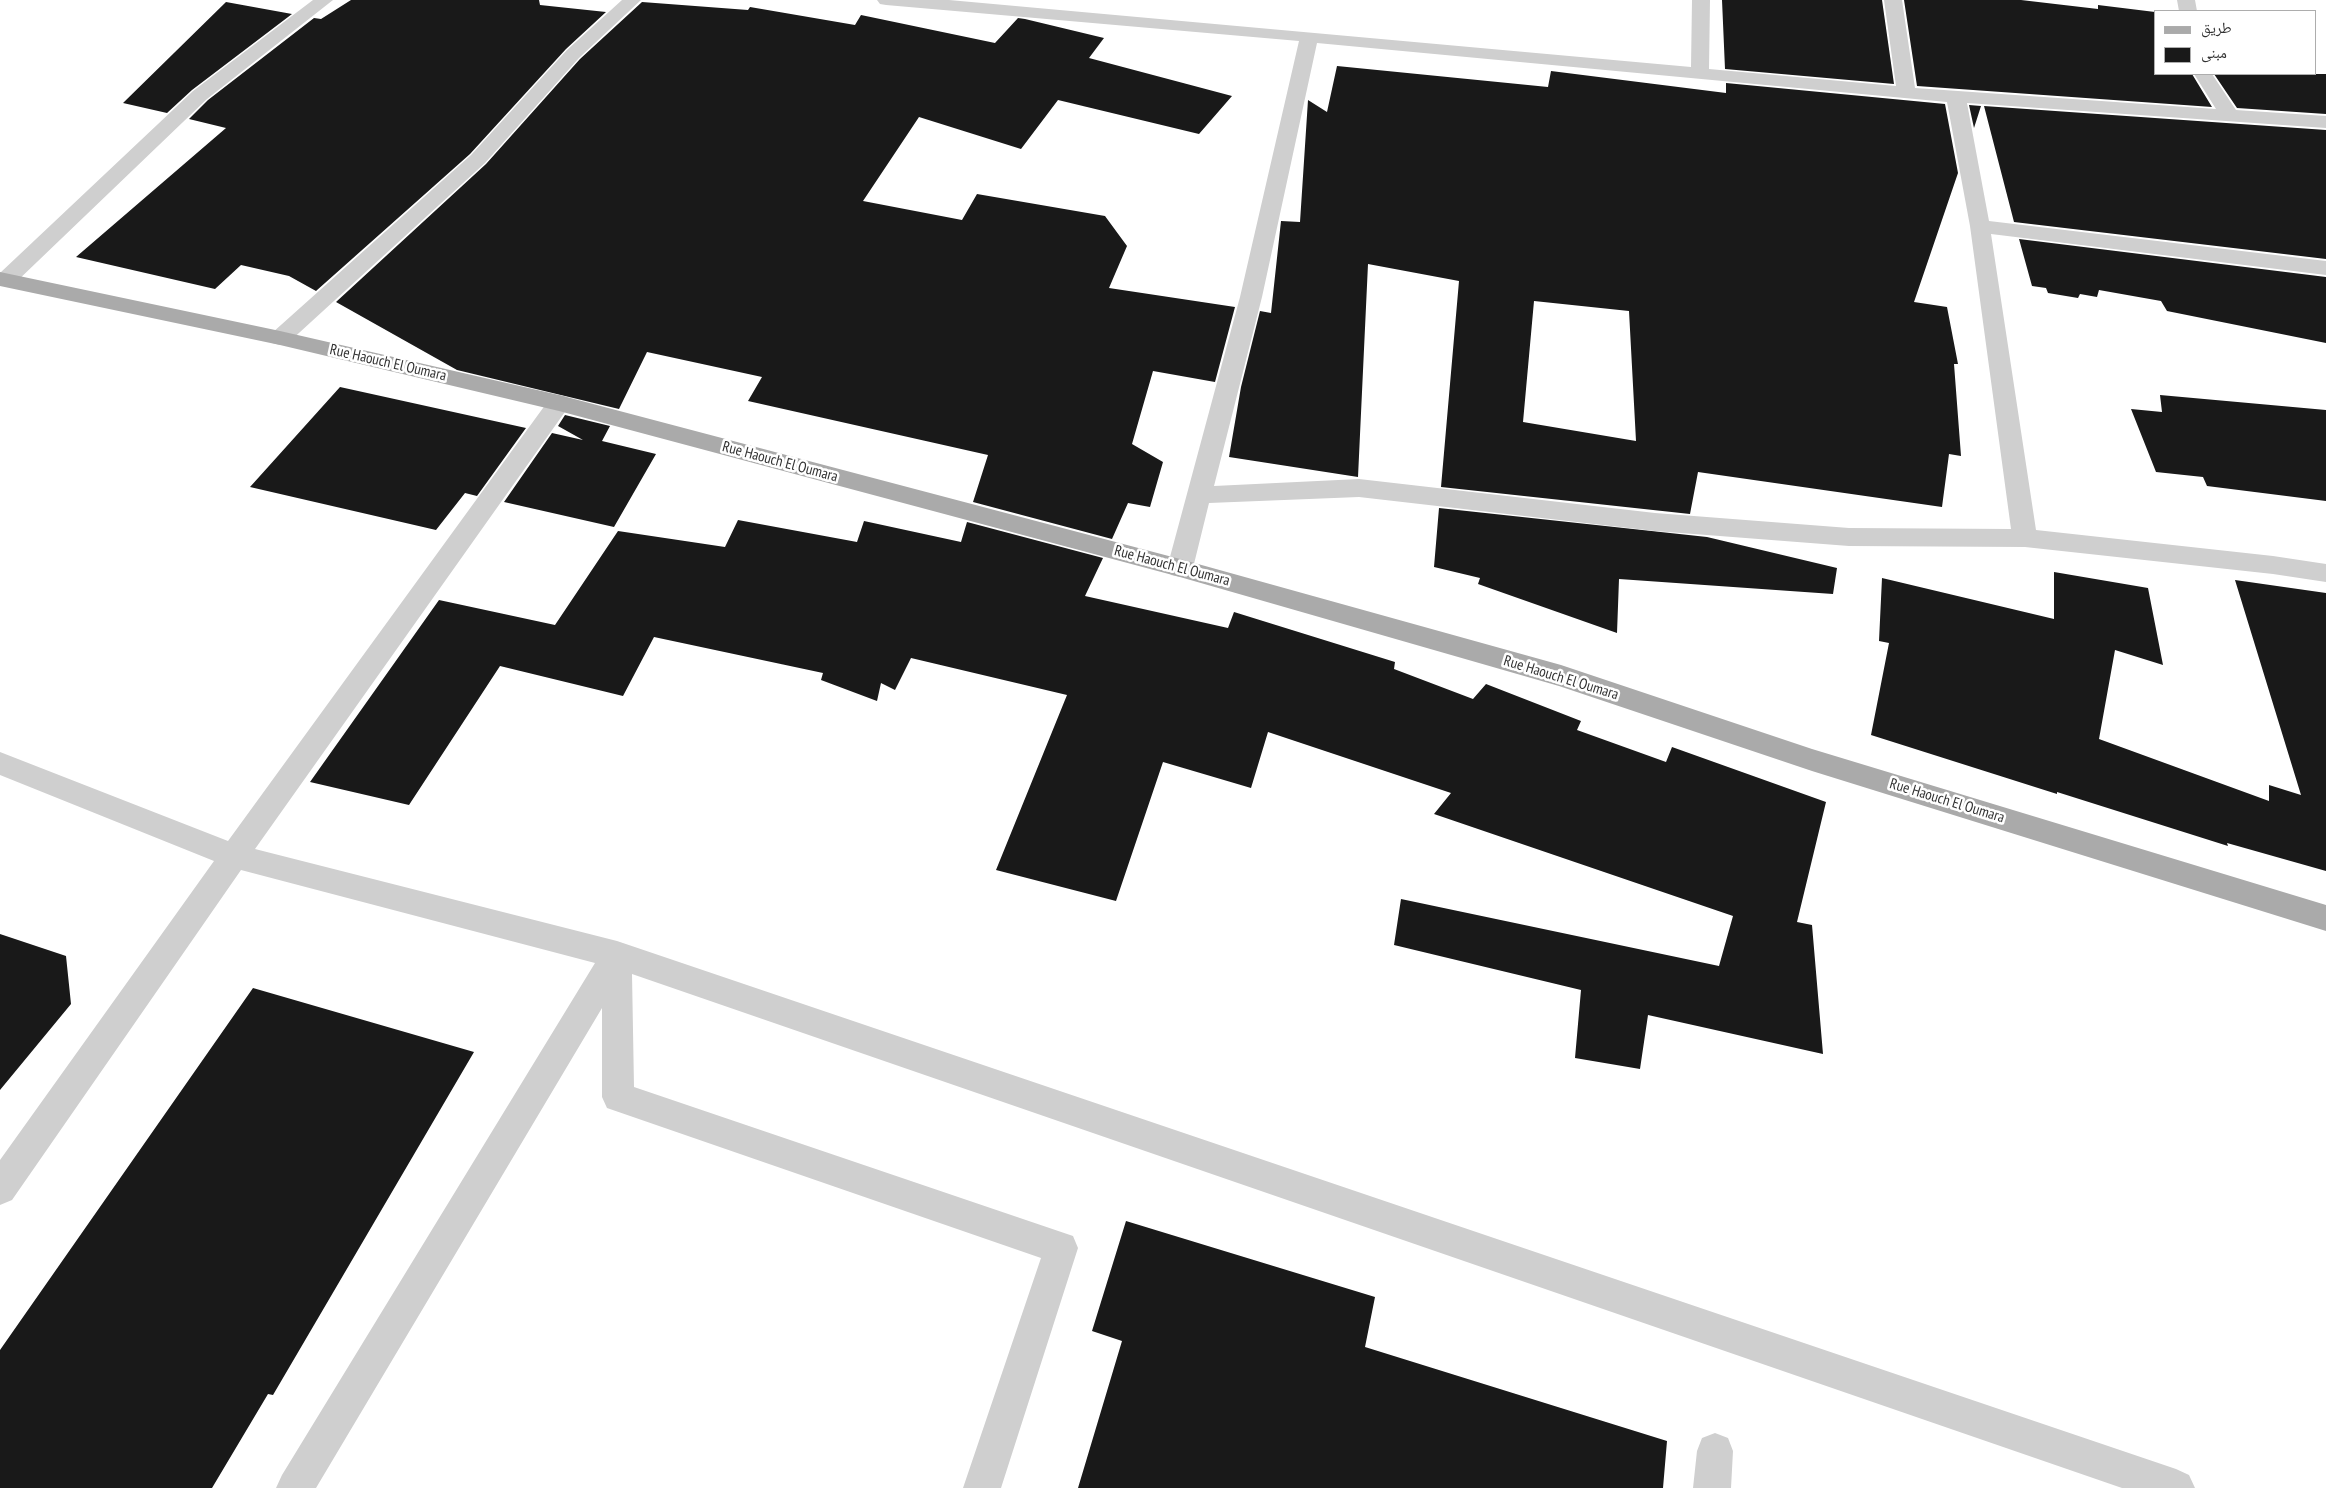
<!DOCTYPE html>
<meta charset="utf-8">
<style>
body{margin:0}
#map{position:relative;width:2326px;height:1488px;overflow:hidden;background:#fff;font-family:"PT Sans Narrow","Noto Naskh Arabic",sans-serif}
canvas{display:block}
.legend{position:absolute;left:2154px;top:10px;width:162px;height:65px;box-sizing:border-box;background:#fff;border:1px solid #adadad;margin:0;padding:6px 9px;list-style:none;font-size:15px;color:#323232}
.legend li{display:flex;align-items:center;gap:10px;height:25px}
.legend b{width:25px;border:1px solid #adadad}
</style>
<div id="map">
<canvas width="2326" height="1488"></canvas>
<ul class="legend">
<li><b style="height:6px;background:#aaa"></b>طريق</li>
<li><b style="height:14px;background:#191919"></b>مبنى</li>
</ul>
</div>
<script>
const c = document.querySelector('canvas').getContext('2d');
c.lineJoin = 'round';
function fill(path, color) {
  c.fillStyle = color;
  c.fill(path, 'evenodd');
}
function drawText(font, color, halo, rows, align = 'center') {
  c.font = font + ' "PT Sans Narrow",sans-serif';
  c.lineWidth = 5;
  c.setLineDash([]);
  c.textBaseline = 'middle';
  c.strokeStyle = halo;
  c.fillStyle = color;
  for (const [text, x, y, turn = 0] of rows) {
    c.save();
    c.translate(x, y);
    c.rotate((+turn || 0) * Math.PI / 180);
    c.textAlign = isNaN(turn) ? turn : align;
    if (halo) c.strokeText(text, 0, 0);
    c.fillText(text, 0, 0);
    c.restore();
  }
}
const building = new Path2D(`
 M351 0H539L540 5 606 12 566 49 470 154 316 291 289 276 241 265 215 289 76 257 226 128 189 119 208 100 314 18 321 19Z
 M1722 0H1882L1894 84 1725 69Z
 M1904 0H2021L2098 9V5L2155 12V74H2192L2212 107 1917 86Z
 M226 2 292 14 192 90 167 113 123 103Z
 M642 2 748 10 750 7 855 25 861 15 995 43 1018 18 1025 19 1104 38 1089 58 1232 96 1199 134 1058 100 1021 149 919 117 863 201 962 220 977 194 1105 216 1127 246 1109 288 1235 307 1215 382 1153 371 1132 444 1163 462 1150 507 1128 503 1112 539 973 502 988 455 748 401 762 377 647 352 619 409 457 370 336 302 486 164 580 59Z
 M1337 66 1548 87 1551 71 1726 93V83L1945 104 1958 173 1914 302 1947 307 1958 364H1954L1961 456 1949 454 1942 507 1698 472 1690 514 1441 487 1459 281 1368 264 1358 477 1229 457 1241 387 1260 311 1271 313 1281 221 1300 222 1308 100 1327 112ZM1534 301 1629 311 1636 441 1523 422Z
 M2214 74H2326V114L2237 108Z
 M1969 105 1981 106 1974 128Z
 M1984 106 2326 130V259L2014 222Z
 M2019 239 2326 277V343L2167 311 2161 301 2099 290 2097 297 2080 294 2078 298 2048 293 2046 288 2032 286Z
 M340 387 526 428 477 496 465 493 436 530 250 487Z
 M2160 395 2326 410V501L2207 486 2203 477 2156 472 2131 409 2162 412Z
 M565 415 610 426 602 441 656 454 614 527 504 502 552 433 583 440 558 426Z
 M1439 508 1707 537 1837 568 1833 594 1619 579 1617 633 1478 584 1480 578 1434 567Z
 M738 520 857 542 864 521 961 542 967 522 1103 558 1085 596 1228 628 1234 612 1395 662 1394 669 1473 699 1486 684 1581 721 1577 730 1666 762 1672 747 1826 802 1797 922 1812 925 1823 1054 1648 1015 1640 1069 1575 1058 1581 990 1394 945 1401 899 1719 966 1733 916 1434 814 1451 793 1268 732 1251 788 1163 762 1116 901 996 870 1067 695 911 658 895 690 881 683 877 701 821 680 823 673 654 637 623 696 500 666 409 805 310 782 439 600 555 625 618 531 725 547Z
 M2054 572 2148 588 2163 665 2115 650 2099 739 2269 801V785L2301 795 2235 580 2326 593V871L2227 843 2228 846 2057 792V794L1871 735 1889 643 1879 641 1882 578 2054 619Z
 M0 934 66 956 71 1004 0 1090Z
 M253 988 474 1052 273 1395 268 1394 212 1488H0V1350Z
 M1126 1221 1375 1297 1365 1347 1667 1441 1663 1488H1078L1122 1341 1092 1331Z`);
const minor = new Path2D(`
 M313 0H333L207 99 13 285H0V273L193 91Z
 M622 0H641L579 58 485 163 288 343 280 345 272 343 269 338 272 333 471 155 567 50Z
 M877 0H949L1691 67 1692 0H1710L1709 69 1896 86 1884 0H1902L1915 88 2216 109 2194 74H2212L2236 110 2326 116V128L1967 103 1989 221 2326 261V275L1991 234 2036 530 2273 556 2326 564V582L2273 574 2025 547 1849 546 1655 531 1359 497 1209 503 1193 568 1189 575 1180 577 1171 575 1167 568 1240 297 1299 41 886 5 880 4ZM1317 43 1947 102 1970 226 2011 529 1849 528 1655 513 1359 479 1214 486 1262 297Z
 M2177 0H2195L2197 11H2179Z
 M559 395 567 397 570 403 567 409 255 849 617 941 2176 1469 2189 1475 2195 1488H2122L632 974 634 1087 1073 1236 1078 1248 1001 1488H963L1041 1258 607 1108 602 1097V1008L316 1488H276L282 1475 595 963 241 870 12 1200 0 1205V1160L214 861 0 775V752L228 841 551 397Z
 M1715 1433 1728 1438 1733 1451 1731 1488H1693L1697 1451 1702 1438Z`);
const major = new Path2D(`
 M0 272 280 331 559 395 1180 559 1561 665 1812 749 2326 905V931L1812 771 1559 686 1180 577 559 411 280 345 0 286Z`);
const streetNames = [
 ["Rue Haouch El Oumara",388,363,13],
 ["Rue Haouch El Oumara",780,462,15],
 ["Rue Haouch El Oumara",1172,566,15],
 ["Rue Haouch El Oumara",1561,678,17],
 ["Rue Haouch El Oumara",1947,801,17]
];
fill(building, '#191919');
fill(minor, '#cfcfcf');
fill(major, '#aaa');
drawText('15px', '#323232', '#fff', streetNames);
</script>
